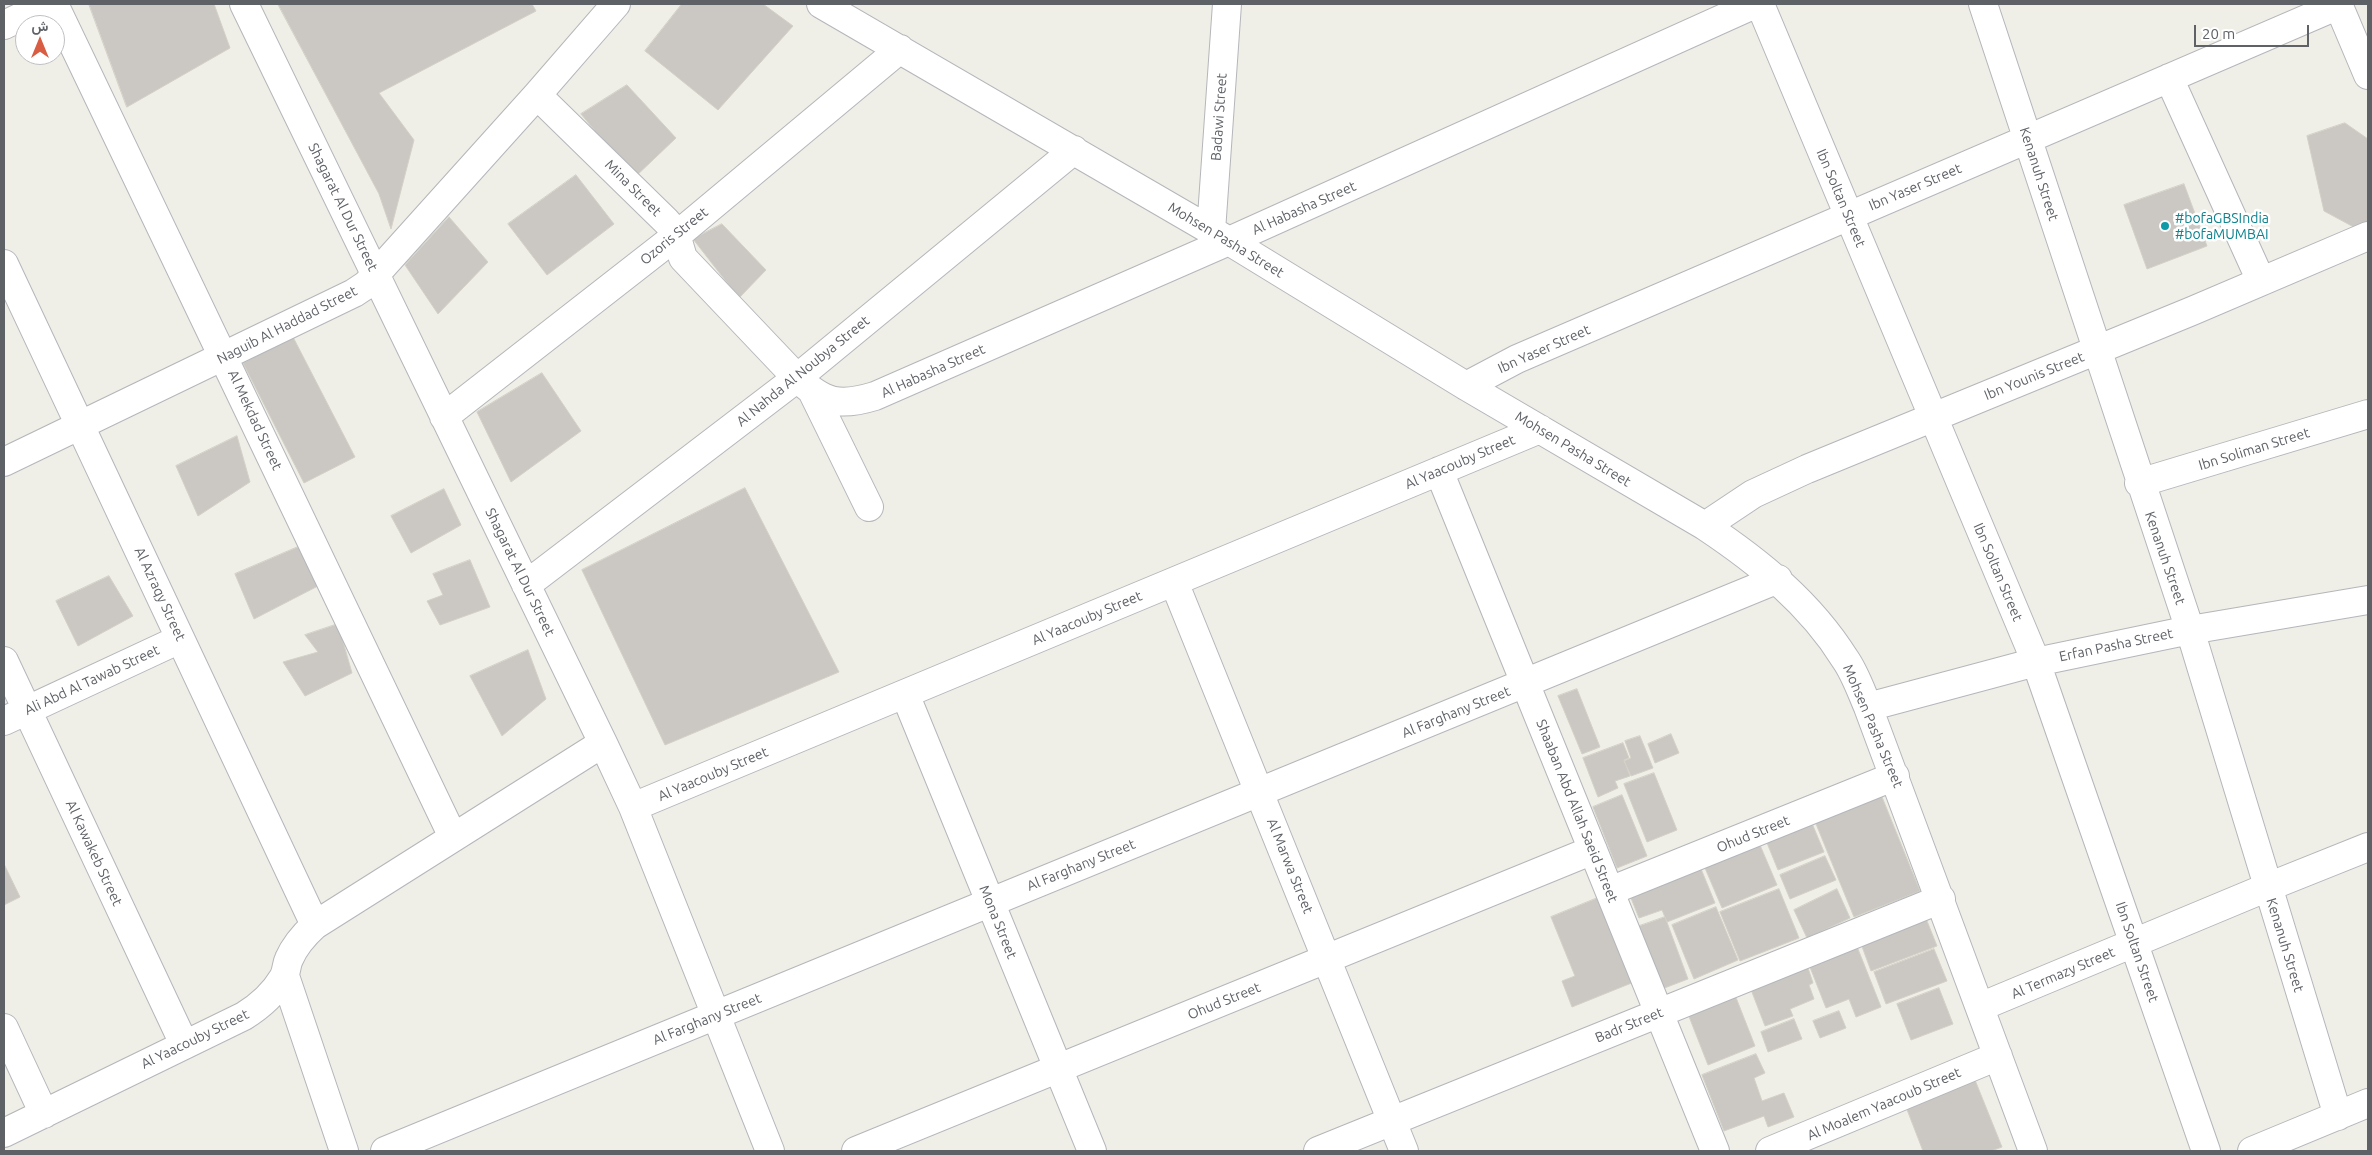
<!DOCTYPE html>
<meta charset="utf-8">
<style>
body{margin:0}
#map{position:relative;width:2372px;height:1155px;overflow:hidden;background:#efeee7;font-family:Ubuntu,Vazirmatn,sans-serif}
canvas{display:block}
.frame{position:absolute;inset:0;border:5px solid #5e6166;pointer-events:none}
.north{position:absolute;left:15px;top:15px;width:50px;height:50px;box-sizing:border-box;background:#fff;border:1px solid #bfc0c2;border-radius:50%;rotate:0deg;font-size:14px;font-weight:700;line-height:20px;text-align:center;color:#5e6166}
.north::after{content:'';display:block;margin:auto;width:18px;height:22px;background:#d95d43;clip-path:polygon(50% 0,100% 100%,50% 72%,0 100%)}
.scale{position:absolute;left:2194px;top:25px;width:115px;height:22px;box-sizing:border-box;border:2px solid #5e6166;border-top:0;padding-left:6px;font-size:15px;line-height:18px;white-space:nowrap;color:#5e6166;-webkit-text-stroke:4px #fff;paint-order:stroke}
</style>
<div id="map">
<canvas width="2372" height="1155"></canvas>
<div class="frame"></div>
<div class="north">ش</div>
<div class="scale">20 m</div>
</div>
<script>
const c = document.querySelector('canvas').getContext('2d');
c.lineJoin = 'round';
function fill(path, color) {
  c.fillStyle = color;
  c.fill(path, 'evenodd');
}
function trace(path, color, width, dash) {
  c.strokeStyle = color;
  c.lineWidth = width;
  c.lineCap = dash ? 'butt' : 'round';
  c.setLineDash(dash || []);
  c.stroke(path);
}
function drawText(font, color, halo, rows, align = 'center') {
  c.font = font + ' Ubuntu,sans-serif';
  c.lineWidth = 5;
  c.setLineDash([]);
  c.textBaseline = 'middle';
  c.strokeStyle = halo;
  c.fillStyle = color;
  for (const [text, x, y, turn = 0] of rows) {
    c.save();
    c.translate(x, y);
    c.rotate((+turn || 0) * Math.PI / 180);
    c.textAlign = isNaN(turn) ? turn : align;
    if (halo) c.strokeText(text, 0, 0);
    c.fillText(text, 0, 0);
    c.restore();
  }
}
const building = new Path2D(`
 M89 4H214L230 48 127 107Z
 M278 4H532L536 11 379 93 414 140 391 229 379 194Z
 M682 4H763L793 26 718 110 645 51Z
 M627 85 676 138 634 178 581 114Z
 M2345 123 2368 139V229L2363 232 2324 211 2307 136Z
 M576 175 614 224 547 275 508 224Z
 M2184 184 2207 246 2147 269 2124 205Z
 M449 217 488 262 438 314 405 265Z
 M722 224 766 270 739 298 693 239Z
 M293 337 355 457 304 483 243 363Z
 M542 373 581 431 511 482 477 412Z
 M237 436 250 482 198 516 176 466Z
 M745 488 839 672 665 745 582 570Z
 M444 489 461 525 411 553 391 516Z
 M298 547 318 586 254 619 235 574Z
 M470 560 490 607 440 625 427 601 443 595 433 574Z
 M109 576 133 616 78 646 56 601Z
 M338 624 352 673 305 696 283 662 318 652 305 635Z
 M528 650 546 699 502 736 470 676Z
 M1577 689 1600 747 1582 754 1558 696Z
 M1671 734 1679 753 1655 763 1648 744Z
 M1640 736 1653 768 1631 776 1624 761 1631 758 1625 741Z
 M1623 743 1629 758 1624 760 1630 776 1615 781 1618 788 1598 797 1583 758Z
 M1654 773 1677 830 1647 842 1624 784Z
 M1880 792 1920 891 1854 917 1814 819Z
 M1622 795 1647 856 1617 868 1593 807Z
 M1811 821 1824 852 1778 870 1765 838Z
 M1760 845 1777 885 1722 908 1705 868Z
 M1825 856 1836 880 1790 899 1780 875Z
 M4 864 20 897 4 905Z
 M1699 864 1715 903 1667 922 1662 910 1639 918 1629 893Z
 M1779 889 1799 938 1740 961 1720 912Z
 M1837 889 1850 918 1807 938 1794 910Z
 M1600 897 1634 982 1572 1007 1562 981 1575 976 1551 917Z
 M1716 907 1738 960 1694 979 1672 925Z
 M1925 916 1937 946 1871 971 1860 941Z
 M1665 917 1688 979 1654 992 1631 929Z
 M1856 944 1881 1007 1856 1017 1849 999 1826 1008 1808 962Z
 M1934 949 1947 981 1886 1004 1874 972Z
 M1807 965 1813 983 1809 985 1814 999 1790 1009 1793 1016 1765 1026 1750 987Z
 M1939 988 1953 1024 1911 1040 1897 1004Z
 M1735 995 1755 1046 1708 1065 1688 1014Z
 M1839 1011 1846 1028 1820 1038 1813 1021Z
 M1794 1019 1802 1039 1768 1052 1761 1032Z
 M1756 1054 1765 1073 1754 1078 1762 1101 1784 1093 1794 1117 1768 1127 1764 1116 1724 1131 1702 1075Z
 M1975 1080 2002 1147 1991 1151H1923L1906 1107Z`);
const minor = new Path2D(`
 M54 4 453 837
 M244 4 603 743 633 807 770 1151
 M821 4 1229 241 1466 386 1705 526C1759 562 1810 603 1845 659 1855 673 1861 691 1868 707L2033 1151
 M1760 4 2036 662 2206 1151
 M1983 4 2190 630 2338 1116
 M2338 4 2368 75
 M4 25 48 4
 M2169 78 2261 281
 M537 95 666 221 675 231 683 258 797 378C824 403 839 407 875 396L1229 241 1755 4
 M1211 231 1227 4
 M4 264 315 925
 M1466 386 1517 359 2339 5
 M813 393 869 507
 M444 417 676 236 900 49
 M4 462 354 293 366 285 537 95 616 4
 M1439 471 1715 1151
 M2139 483 2368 414
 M1705 526 1753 494 1807 469 2192 311 2368 236
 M1174 582 1404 1151
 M526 585 797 378 1074 150
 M4 661 184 1044
 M905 694 1092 1151
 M1868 707 2036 662 2190 630 2368 600
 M4 721 180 639
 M633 807 1540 429
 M1610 891 1895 776
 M285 976 344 1151
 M1980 1007 2268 887 2368 847
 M4 1028 44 1114
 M4 1133 244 1016C260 1006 273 995 283 978 287 972 286 965 289 959 295 945 304 935 315 925L603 743
 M385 1151 1778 579
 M856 1151 1593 850
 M1318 1151 1941 899
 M1770 1151 1998 1056
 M2252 1151 2368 1103`);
const markers = [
 [2165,226,5,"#0f9aa8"]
];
const streetNames = [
 ["Badawi Street",1219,117,-86],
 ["Kenanuh Street",2039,174,72],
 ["Ibn Yaser Street",1915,187,-23],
 ["Mina Street",633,188,45],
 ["Ibn Soltan Street",1841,198,67],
 ["Shagarat Al Dur Street",343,207,64],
 ["Al Habasha Street",1304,208,-24],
 ["Ozoris Street",674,236,-39],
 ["Mohsen Pasha Street",1226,240,31],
 ["Naguib Al Haddad Street",287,325,-27],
 ["Ibn Yaser Street",1544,349,-24],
 ["Al Nahda Al Noubya Street",803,371,-39],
 ["Al Habasha Street",933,371,-24],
 ["Ibn Younis Street",2034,376,-22],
 ["Al Mekdad Street",255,420,65],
 ["Mohsen Pasha Street",1573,449,31],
 ["Ibn Soliman Street",2254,449,-17],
 ["Al Yaacouby Street",1460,462,-23],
 ["Kenanuh Street",2165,558,71],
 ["Shagarat Al Dur Street",520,572,64],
 ["Ibn Soltan Street",1998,572,67],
 ["Al Azraqy Street",160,594,65],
 ["Al Yaacouby Street",1087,618,-23],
 ["Erfan Pasha Street",2116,645,-12],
 ["Ali Abd Al Tawab Street",92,680,-25],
 ["Al Farghany Street",1456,712,-22],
 ["Mohsen Pasha Street",1873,726,67],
 ["Al Yaacouby Street",713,774,-23],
 ["Shaaban Abd Allah Saeid Street",1577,811,68],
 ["Ohud Street",1753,834,-22],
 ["Al Kawakeb Street",94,853,65],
 ["Al Farghany Street",1081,865,-22],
 ["Al Marwa Street",1290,866,68],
 ["Mona Street",998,922,68],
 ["Kenanuh Street",2285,945,73],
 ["Ibn Soltan Street",2137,952,71],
 ["Al Termazy Street",2063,973,-23],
 ["Ohud Street",1224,1001,-22],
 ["Al Farghany Street",707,1019,-22],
 ["Badr Street",1629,1025,-22],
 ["Al Yaacouby Street",195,1039,-26],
 ["Al Moalem Yaacoub Street",1884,1104,-23]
];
const cultureNames = [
 ["#bofaGBSIndia",2175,218],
 ["#bofaMUMBAI",2175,234]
];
fill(building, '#cbc8c4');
trace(building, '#d3d0c6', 1);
trace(minor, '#b4b6ba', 30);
trace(minor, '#fff', 28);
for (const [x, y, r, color] of markers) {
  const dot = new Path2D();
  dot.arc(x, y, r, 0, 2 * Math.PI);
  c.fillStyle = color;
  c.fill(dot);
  trace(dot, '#fff', 2);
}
drawText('14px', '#5e6166', '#fff', streetNames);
drawText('14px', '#0d838f', '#fff', cultureNames, 'left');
</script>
